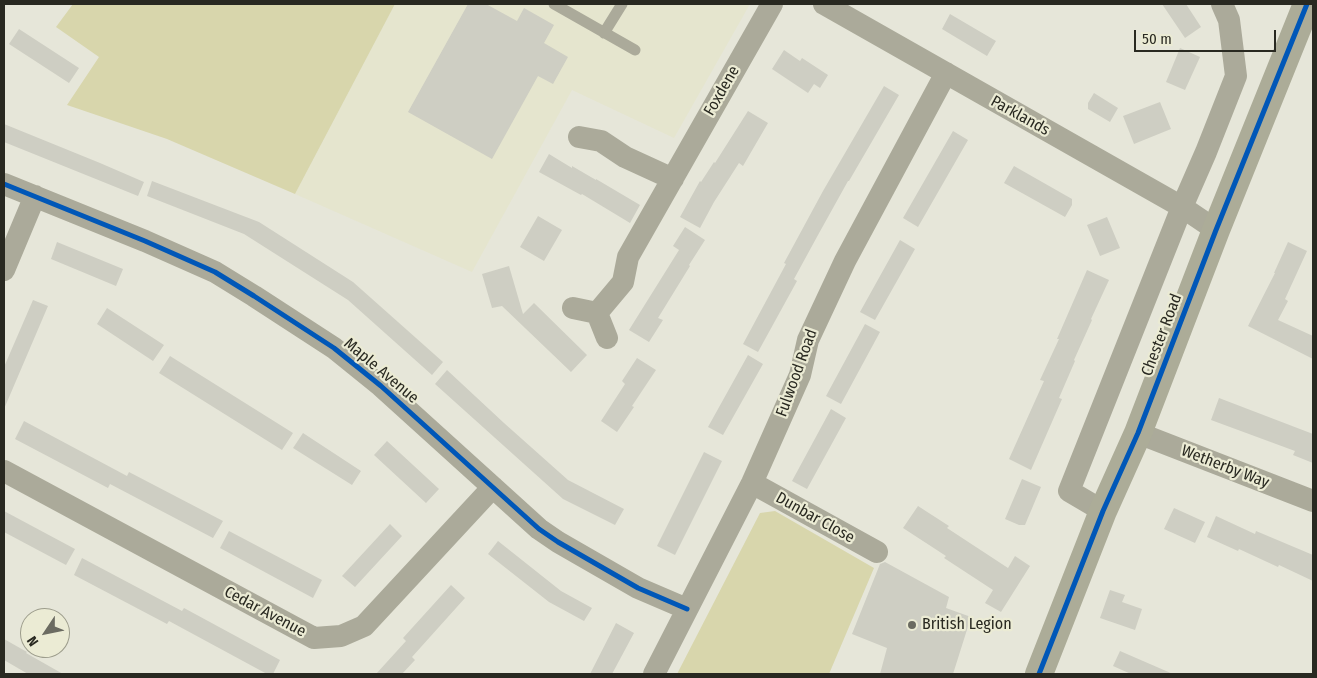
<!DOCTYPE html>
<style>
body{margin:0}
#map{position:relative;width:1317px;height:678px;overflow:hidden;background:#e6e6d9;font-family:"Fira Sans Condensed",sans-serif}
canvas{display:block}
.frame{position:absolute;inset:0;border:5px solid #292921;pointer-events:none}
.north{position:absolute;left:20px;top:608px;width:50px;height:50px;box-sizing:border-box;background:#ebebd4;border:1px solid #9d9d8c;border-radius:50%;rotate:236deg;font-size:14px;font-weight:700;line-height:20px;text-align:center;color:#292921}
.north::after{content:'';display:block;margin:auto;width:18px;height:22px;background:#6b6b61;clip-path:polygon(50% 0,100% 100%,50% 72%,0 100%)}
.scale{position:absolute;left:1134px;top:30px;width:142px;height:22px;box-sizing:border-box;border:2px solid #292921;border-top:0;padding-left:6px;font-size:15px;line-height:18px;white-space:nowrap;color:#292921;-webkit-text-stroke:4px #ebebd4;paint-order:stroke}
</style>
<div id="map">
<canvas width="1317" height="678"></canvas>
<div class="frame"></div>
<div class="north">N</div>
<div class="scale">50 m</div>
</div>
<script>
const c = document.querySelector('canvas').getContext('2d');
c.lineJoin = 'round';
function fill(path, color) {
  c.fillStyle = color;
  c.fill(path, 'evenodd');
}
function trace(path, color, width, dash) {
  c.strokeStyle = color;
  c.lineWidth = width;
  c.lineCap = dash ? 'butt' : 'round';
  c.setLineDash(dash || []);
  c.stroke(path);
}
function drawText(font, color, halo, rows, align = 'center') {
  c.font = font + ' "Fira Sans Condensed",sans-serif';
  c.lineWidth = 4.5;
  c.setLineDash([]);
  c.textBaseline = 'middle';
  c.strokeStyle = halo;
  c.fillStyle = color;
  for (const [text, x, y, turn = 0] of rows) {
    c.save();
    c.translate(x, y);
    c.rotate((+turn || 0) * Math.PI / 180);
    c.textAlign = isNaN(turn) ? turn : align;
    if (halo) c.strokeText(text, 0, 0);
    c.fillText(text, 0, 0);
    c.restore();
  }
}
const built = new Path2D(`
 M395 4H750L674 138 572 90 472 272 295 194Z`);
const green = new Path2D(`
 M73 4H395L295 194 167 139 67 105 99 57 56 27Z
 M775 511 874 568 829 674H677L760 513Z`);
const building = new Path2D(`
 M468 4H486L517 21 524 8 554 25 544 43 568 57 553 84 538 76 492 159 408 112Z
 M1162 4H1186L1201 27 1185 38Z
 M950 14 996 41 987 56 942 29Z
 M19 29 79 68 69 83 9 44Z
 M1180 48 1200 57 1185 90 1166 82Z
 M784 50 800 61 802 58 828 75 820 88 814 84 808 93 772 69Z
 M884 86 899 95 849 181H848L818 235 794 279 797 281 758 352 743 344 786 264 784 263 823 191Z
 M1094 93 1118 108 1110 122 1088 109V103Z
 M1160 102 1171 129 1134 144 1123 116Z
 M748 111 768 123 743 166 739 163 714 202 700 228 680 217 700 181 701 182 714 162 715 163Z
 M4 124 100 163 144 182 138 196 4 142Z
 M953 131 968 140 918 227 903 218Z
 M549 154 572 168V166L596 180V179L640 205 630 223 582 194 581 195 539 172Z
 M1014 166 1072 199V205L1065 217 1004 183Z
 M152 181 259 222 353 282 443 362 432 375 348 300 244 234 147 196Z
 M538 216 562 230 544 261 520 247Z
 M1107 217 1120 248 1100 256 1087 225Z
 M685 227 705 240 689 265 690 266 658 318 663 320 649 342 629 330 679 250 673 246Z
 M900 240 915 249 875 320 860 312Z
 M57 242 123 269 116 286 51 259Z
 M1288 242 1307 251 1285 299 1288 301 1278 320 1313 336V359L1248 326 1275 273H1274Z
 M509 266 523 314 534 303 587 355 571 372 502 306 492 308 482 274Z
 M1087 270 1109 280 1091 319 1092 320 1074 360 1075 361 1059 398 1062 399 1031 470 1009 459 1044 381 1040 380 1059 339H1057Z
 M33 300 48 306 4 409V367Z
 M107 308 164 345 153 361 97 324Z
 M865 324 880 332 841 404 826 396Z
 M748 355 763 364 723 435 708 427Z
 M170 356 293 433 282 450 159 373Z
 M637 358 656 370 632 406 634 407 617 432 601 421 625 384 622 381Z
 M447 370 504 423 568 480 624 509 615 525 563 499 435 384Z
 M1219 398 1313 434V463L1293 455 1295 451 1211 420Z
 M831 409 846 418 807 489 792 481Z
 M24 421 127 476 129 472 223 521 213 538 110 484 108 488 15 439Z
 M303 433 361 471 352 485 293 448Z
 M387 441 439 489 426 503 374 455Z
 M704 452 722 461 675 555 657 546Z
 M1022 479 1041 487 1025 525H1019L1005 519Z
 M918 506 949 526 947 528 1008 568 1015 556 1030 566 1001 612 985 603 993 590 944 558 946 556 903 528Z
 M1174 508 1205 522 1195 543 1164 529Z
 M4 511 75 549 66 565 4 532Z
 M1216 516 1255 534 1256 531 1313 555V581L1279 565 1278 567 1239 549 1238 551 1207 537Z
 M390 524 402 536 355 587 342 576Z
 M229 531 322 580 313 598 220 548Z
 M498 541 561 591 592 608 584 621 549 602 488 554Z
 M82 558 182 611 184 608 280 660 273 674H267L169 621 167 624 74 575Z
 M885 562 949 597 946 608 971 617 953 674H880L887 648 852 634 880 564Z
 M451 585 465 598 412 657 415 660 402 674H376L406 641 403 638Z
 M1110 590 1125 595 1122 602 1142 609 1135 630 1100 618Z
 M616 623 634 633 612 674H590Z
 M4 639 27 652 26 653 63 674H28L4 660Z
 M1120 651 1173 674H1131L1113 666Z`);
const lane = new Path2D(`
 M554 4 635 50
 M604 33 622 4`);
const street = new Path2D(`
 M824 4 1182 207 1216 230
 M579 137 601 141 625 157 673 179
 M4 184 145 241 215 272 254 296 334 348 381 386 539 529 558 542 638 588 687 609
 M4 270 35 196
 M573 308 597 313
 M607 338 597 313 623 282 628 257 772 4
 M1138 433 1313 501
 M4 471 314 638 341 636 364 626 493 487
 M752 483 877 552
 M1103 511 1069 491 1182 207 1206 152 1236 76 1229 20 1222 4
 M654 674 752 483 800 375 808 340 845 261 946 73`);
const primary = new Path2D(`
 M1039 674 1103 511 1138 433 1216 230 1307 4`);
const cycleway = new Path2D(`
 M4 184 145 241 215 272 254 296 334 348 381 386 539 529 558 542 638 588 687 609
 M1039 674 1103 511 1138 433 1216 230 1307 4`);
const markers = [
 [912,625,5,"#6b6b61"]
];
const streetNames = [
 ["Foxdene",722,91,-60],
 ["Parklands",1020,116,29],
 ["Chester Road",1162,335,-69],
 ["Maple Avenue",381,371,40],
 ["Fulwood Road",797,373,-70],
 ["Wetherby Way",1225,467,21],
 ["Dunbar Close",815,518,29],
 ["Cedar Avenue",265,612,28]
];
const poiNames = [
 ["British Legion",922,625]
];
fill(built, '#e5e5ce');
fill(green, '#d8d6ac');
fill(building, '#cecec3');
trace(lane, '#abaa9a', 11);
trace(street, '#abaa9a', 22);
trace(primary, '#acac98', 28);
trace(cycleway, '#0057b8', 5);
for (const [x, y, r, color] of markers) {
  const dot = new Path2D();
  dot.arc(x, y, r, 0, 2 * Math.PI);
  c.fillStyle = color;
  c.fill(dot);
  trace(dot, '#ebebd4', 2);
}
drawText('16px', '#292921', '#ebebd4', streetNames);
drawText('16px', '#292921', '#ebebd4', poiNames, 'left');
</script>
